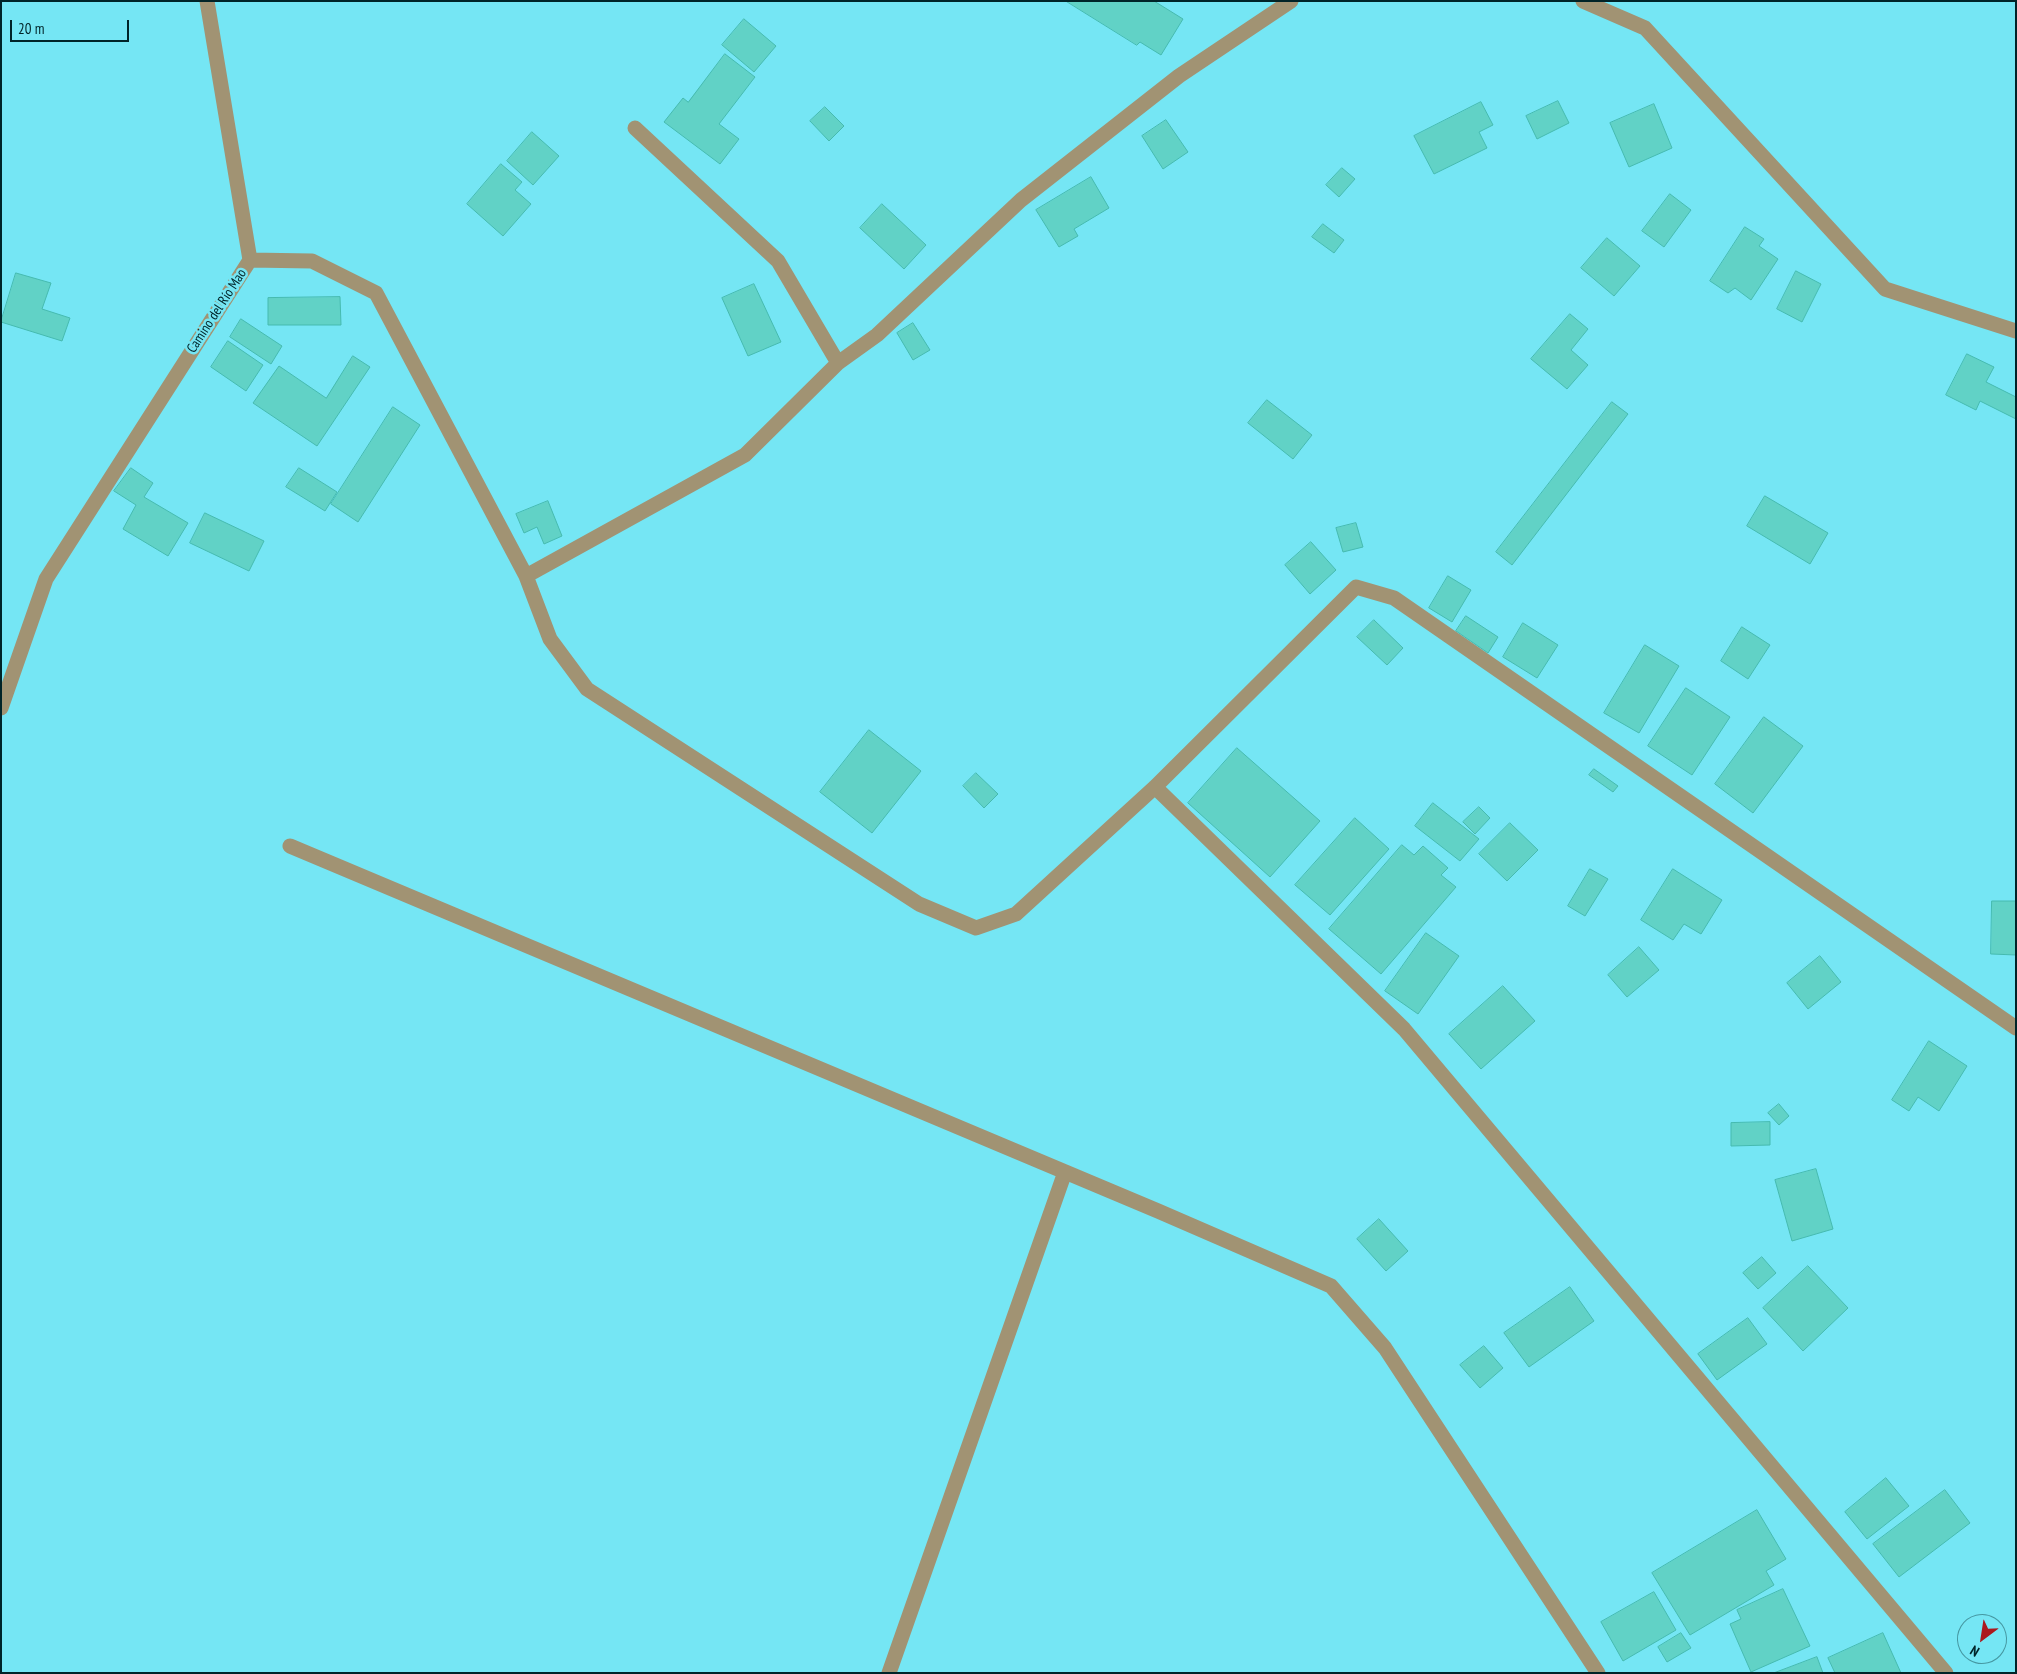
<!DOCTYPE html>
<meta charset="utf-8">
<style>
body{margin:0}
#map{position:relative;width:2017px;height:1674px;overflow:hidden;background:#75e6f4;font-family:"PT Sans Narrow",sans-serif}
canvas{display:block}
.frame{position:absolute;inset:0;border:2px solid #002428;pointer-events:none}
.north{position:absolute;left:1957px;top:1614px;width:50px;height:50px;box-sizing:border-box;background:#75e6f4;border:1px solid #4698a2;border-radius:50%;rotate:211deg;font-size:14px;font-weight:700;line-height:20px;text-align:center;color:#002428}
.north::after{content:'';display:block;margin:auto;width:18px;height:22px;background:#ab181d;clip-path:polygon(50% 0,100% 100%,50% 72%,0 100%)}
.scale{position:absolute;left:10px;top:20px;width:119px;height:22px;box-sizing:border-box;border:2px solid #002428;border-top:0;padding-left:6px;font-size:15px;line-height:18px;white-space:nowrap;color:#002428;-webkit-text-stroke:4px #75e6f4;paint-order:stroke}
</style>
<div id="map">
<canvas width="2017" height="1674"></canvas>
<div class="frame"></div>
<div class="north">N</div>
<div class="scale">20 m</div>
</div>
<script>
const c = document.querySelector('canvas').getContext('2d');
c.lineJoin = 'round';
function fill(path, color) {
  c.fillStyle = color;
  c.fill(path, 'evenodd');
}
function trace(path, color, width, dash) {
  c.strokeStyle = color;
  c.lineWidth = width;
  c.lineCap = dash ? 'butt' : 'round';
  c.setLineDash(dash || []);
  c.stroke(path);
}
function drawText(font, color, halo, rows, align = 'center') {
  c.font = font + ' "PT Sans Narrow",sans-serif';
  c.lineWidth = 5;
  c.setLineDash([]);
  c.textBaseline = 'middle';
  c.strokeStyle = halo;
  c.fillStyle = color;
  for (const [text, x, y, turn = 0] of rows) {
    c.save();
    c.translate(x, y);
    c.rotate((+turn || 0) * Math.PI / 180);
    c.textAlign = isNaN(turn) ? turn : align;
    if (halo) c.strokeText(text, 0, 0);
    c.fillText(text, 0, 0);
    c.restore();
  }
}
const building = new Path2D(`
 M1066 1H1154L1183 19 1161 55 1140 42 1137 45Z
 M744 19 776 46 754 72 722 45Z
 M725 54 755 77 719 124 739 139 720 164 664 122 683 98 688 102Z
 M1558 101 1569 123 1537 139 1526 116Z
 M1481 102 1493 125 1479 132 1487 148 1434 174 1414 136Z
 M1654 104 1672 148 1629 167 1610 123Z
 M825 107 844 126 829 141 810 121Z
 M1166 120 1188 152 1163 169 1142 136Z
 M532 132 559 156 533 185 507 161Z
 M501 164 522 182 515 190 531 204 503 236 467 204Z
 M1342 168 1355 179 1339 197 1326 185Z
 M1091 177 1109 208 1074 229 1078 236 1059 247 1036 210Z
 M1670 194 1691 210 1664 247 1642 231Z
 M882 204 926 245 904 269 860 228Z
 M1323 224 1344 240 1334 253 1312 237Z
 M1745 227 1764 239 1759 246 1778 259 1751 300 1735 288 1728 293 1710 281Z
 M1607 238 1640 266 1614 296 1581 268Z
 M1796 271 1821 284 1802 322 1777 309Z
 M16 273 51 283 42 309 70 318 62 341 1 322Z
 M754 284 781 342 748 356 722 298Z
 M340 297 341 325H268V298Z
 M1570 314 1588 329 1571 350 1588 365 1567 389 1531 359Z
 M241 319 282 346 271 364 230 337Z
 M913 323 930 350 913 360 897 333Z
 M228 341 263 365 246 391 211 367Z
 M1967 354 1994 367 1986 382 2016 397V419L1980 401 1976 410 1946 395Z
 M353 356 370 367 317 446 253 403 279 366 326 398Z
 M1267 400 1312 435 1293 459 1248 423Z
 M1612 402 1628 414 1512 565 1496 552Z
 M393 407 420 425 358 522 331 504Z
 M131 468 153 483 144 497 188 523 168 556 123 529 136 505 114 491Z
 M299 468 337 492 325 511 286 487Z
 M1765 496 1828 533 1810 564 1747 526Z
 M548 501 562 536 544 544 537 527 524 533 516 514Z
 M205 513 264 541 249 571 190 543Z
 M1356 523 1363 547 1343 552 1336 528Z
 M1311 542 1336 570 1310 594 1285 565Z
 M1448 576 1471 590 1452 622 1429 608Z
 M1466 616 1498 637 1488 653 1456 631Z
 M1374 620 1403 648 1387 665 1357 637Z
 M1523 623 1558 645 1537 678 1503 657Z
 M1742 627 1770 645 1748 679 1721 661Z
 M1645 645 1679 666 1639 733 1604 713Z
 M1686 688 1730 717 1692 775 1648 746Z
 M1764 717 1803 746 1753 813 1715 784Z
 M869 730 921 771 872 833 820 792Z
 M1237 748 1320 821 1270 877 1188 803Z
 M1594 769 1618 786 1613 792 1589 775Z
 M976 773 998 794 984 808 963 786Z
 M1433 803 1479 839 1460 861 1415 826Z
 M1479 807 1490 818 1475 834 1463 822Z
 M1355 818 1389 849 1330 915 1295 885Z
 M1510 823 1538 850 1507 881 1479 854Z
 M1402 845 1414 855 1423 846 1448 868 1441 875 1456 887 1381 974 1329 929Z
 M1590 869 1608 879 1585 916 1568 906Z
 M1673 869 1722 900 1701 934 1684 924 1673 940 1641 920Z
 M1992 901H2016V955L1991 954Z
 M1426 933 1459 956 1418 1014 1385 991Z
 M1639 947 1659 970 1627 997 1608 975Z
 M1820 956 1841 982 1808 1009 1787 983Z
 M1503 986 1535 1021 1481 1069 1449 1034Z
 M1929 1041 1967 1066 1939 1111 1918 1097 1909 1111 1892 1100Z
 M1779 1104 1789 1116 1779 1125 1768 1113Z
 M1770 1122V1145L1731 1146V1123Z
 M1816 1169 1833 1229 1792 1241 1775 1180Z
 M1379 1219 1408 1251 1386 1271 1357 1239Z
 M1762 1257 1776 1273 1758 1289 1743 1273Z
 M1808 1266 1848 1308 1803 1351 1763 1308Z
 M1570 1287 1594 1321 1529 1367 1504 1333Z
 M1748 1318 1767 1344 1717 1380 1698 1354Z
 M1484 1346 1503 1368 1480 1388 1460 1365Z
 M1886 1478 1909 1506 1867 1539 1845 1512Z
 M1945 1490 1970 1523 1899 1577 1873 1544Z
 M1757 1510 1786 1559 1766 1571 1774 1585 1690 1635 1652 1573Z
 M1783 1589 1810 1646 1751 1672 1730 1624 1741 1619 1737 1610Z
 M1654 1592 1676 1630 1623 1661 1601 1622Z
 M1681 1633 1691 1648 1667 1662 1658 1647Z
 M1883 1633 1901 1673H1835L1828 1658Z
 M1817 1657 1823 1673H1774Z`);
const street = new Path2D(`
 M207 1 250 260
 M1583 1 1645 28 1885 289 2016 331
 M635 128 778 261 838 363
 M250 260 312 261 376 293 526 576 550 639 587 689 919 904 976 928 1016 914 1155 787 1356 587 1394 598 2016 1028
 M526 576 745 455 838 363 877 335 1021 200 1179 76 1291 1
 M1 708 46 579 250 260
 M1155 787 1404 1029 1946 1673
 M290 846 1158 1211 1331 1286 1385 1348 1598 1673
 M889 1673 1065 1172`);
const streetNames = [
 ["Camino del Río Mao",217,311,-57]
];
fill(building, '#61d2c6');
trace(building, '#46baaf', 1);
trace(street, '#a19373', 15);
drawText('14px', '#002428', '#75e6f4', streetNames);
</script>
